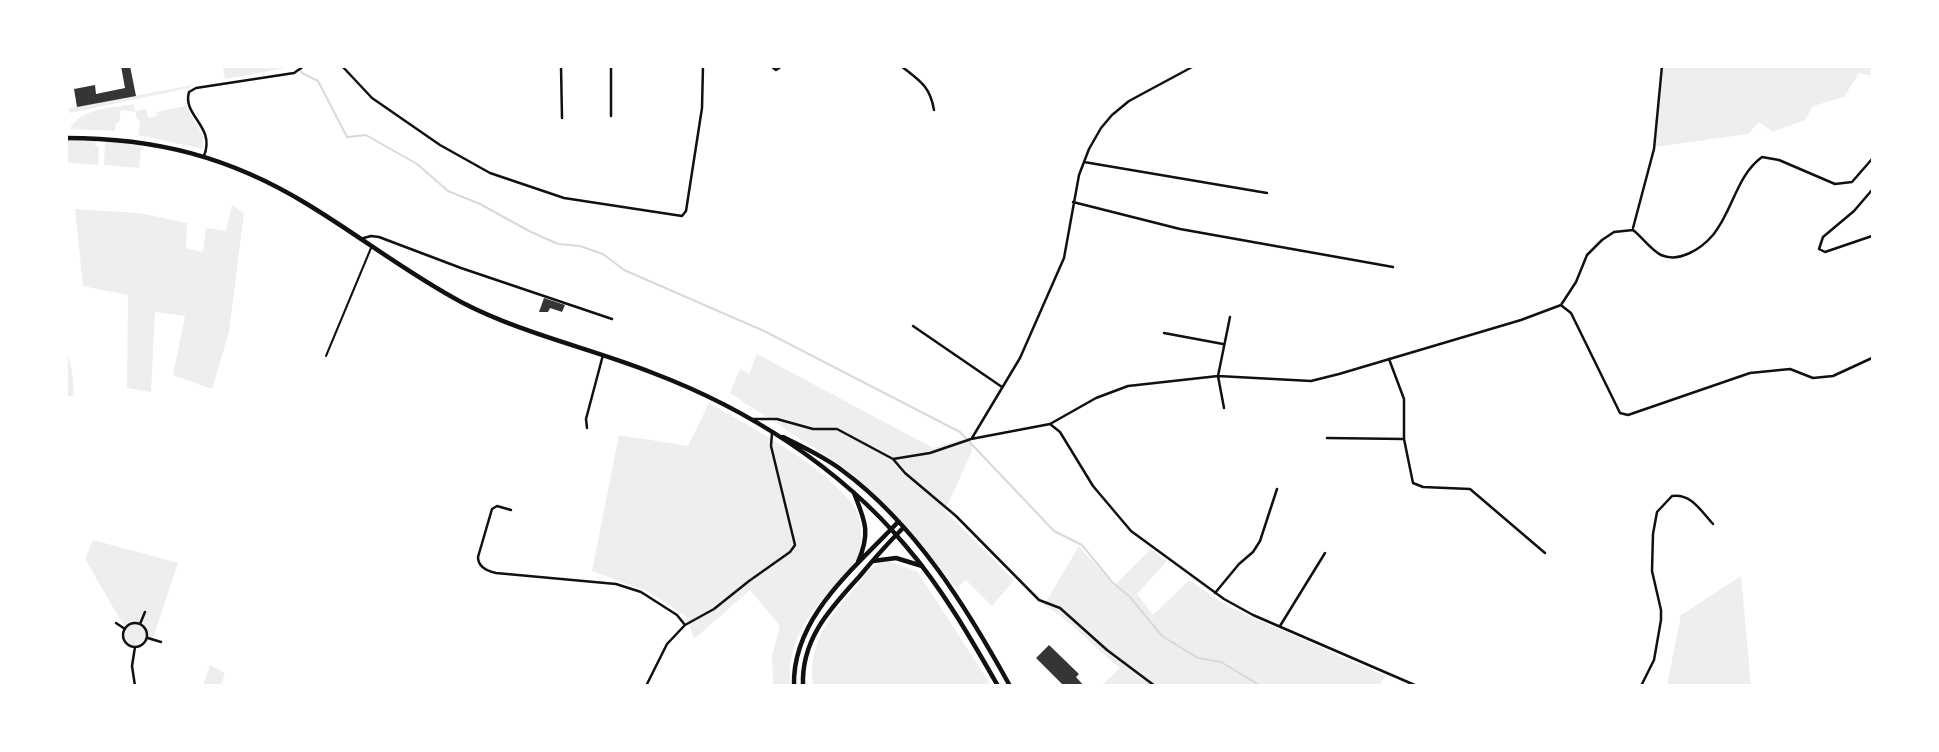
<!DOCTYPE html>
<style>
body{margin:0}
#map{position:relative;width:1939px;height:752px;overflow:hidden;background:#fff;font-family:"Libre Baskerville",serif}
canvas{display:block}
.frame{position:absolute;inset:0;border:68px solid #fff;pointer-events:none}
</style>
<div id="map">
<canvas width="1939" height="752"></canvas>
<div class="frame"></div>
</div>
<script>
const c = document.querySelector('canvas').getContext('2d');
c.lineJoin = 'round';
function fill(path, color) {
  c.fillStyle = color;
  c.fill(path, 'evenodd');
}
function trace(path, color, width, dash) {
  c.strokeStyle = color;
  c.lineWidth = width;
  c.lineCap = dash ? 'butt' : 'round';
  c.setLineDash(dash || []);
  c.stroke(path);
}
const green = new Path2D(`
 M223 67V66L292 67 225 79Z
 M1663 67H1872V76L1859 73 1844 97 1813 106 1805 120 1773 132 1759 122 1748 134 1655 147Z
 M193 85 189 88 70 113 69 108Z
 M133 104 135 111 146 109 148 118 157 116 156 112 186 106 203 136V149L138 135 140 122 136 117V112L121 110 119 123H116L115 131 70 129C80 108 113 108 133 104Z
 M66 138 96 141 95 146 99 147 98 165 67 163Z
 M105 140 142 143 139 168 104 165Z
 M232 205 244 213 229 332 212 389 173 375 185 316 155 312 151 392 127 388 128 295 83 286 75 209 139 213 187 223 186 248 203 252 206 228 226 231Z
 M67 350 72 371 74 395 67 397Z
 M757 354 933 448 959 440 971 441 972 451 945 511 1014 580 992 606 966 580 956 588 904 524 845 468 730 393 740 369 749 374Z
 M709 403C753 428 822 464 853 505 862 517 863 536 859 551 853 570 832 587 820 602 801 624 786 655 791 685H773L772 656 780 626 750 590 694 639 687 617 649 592 592 571 619 435 688 446Z
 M93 540 178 563 152 642 144 640 135 646 125 642 123 635 125 628 85 559Z
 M1079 546 1114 586 1151 549 1167 561 1137 594 1153 615 1189 580 1229 607 1385 676 1379 686 1102 685 1120 668C1094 647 1072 622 1044 605Z
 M887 561 917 571 991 685H813C807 643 832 614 858 584 867 574 873 563 887 561Z
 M1741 576 1751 685H1667L1681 615Z
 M210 665 225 673 221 685H203Z`);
const stream = new Path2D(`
 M299 66 302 73 318 81 347 137 366 135 417 164 448 191 480 204 529 231 558 244 580 246 603 254 624 270 764 331 960 432 1054 531 1082 545 1112 582 1130 597 1162 636 1198 658 1221 662 1261 686`);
const building = new Path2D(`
 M121 66H130L136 96 77 107 74 89 95 85 96 94 125 88Z
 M544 298 565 305 562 312 550 308 548 312H539Z
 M1049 645 1079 674 1076 677 1084 686H1064L1036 658Z`);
const service = new Path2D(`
 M326 356 371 248`);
const minor = new Path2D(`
 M342 66 372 98 440 145 490 173 564 198 682 216 686 211 702 108 703 66
 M561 66 562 118
 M611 66V116
 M901 66C920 81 930 86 934 110
 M772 67 776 70 782 66
 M204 156C216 126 182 116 189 92L196 88 281 75 294 73 304 66
 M1084 162 1267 193
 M1872 190 1854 211 1823 237 1819 249 1825 252 1872 236
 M1073 202 1180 229 1393 267
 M1633 228 1654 149 1662 66
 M360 239 371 236 379 237 461 268 612 319
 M1562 306 1571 313 1620 413 1628 415 1750 373 1790 369 1813 378 1833 376 1872 358
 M913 326 1002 387
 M1164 333 1223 344
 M1389 359 1404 399V439L1413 483 1423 487 1470 489 1545 553
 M1224 408 1218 376 1230 317
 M751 419H777L813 429H837L893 459 905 473 956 516 1039 600 1060 608 1107 650 1155 686
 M1050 424 1060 432 1093 486 1131 531 1224 599 1253 615 1417 686
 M587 428 586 419 603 355
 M972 438 1020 358 1064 258 1079 175 1089 149 1101 128 1112 115 1129 101 1194 66
 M1327 438 1404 439
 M893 459 930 453 971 439 1050 424 1096 398 1128 386 1218 376 1311 381 1339 374 1521 320 1561 305 1576 282 1587 255 1602 240 1614 232 1633 230C1641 236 1652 251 1661 255 1679 263 1701 249 1713 235 1733 211 1736 176 1762 157L1779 160 1835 184 1852 182 1872 159
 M511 510 497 506 492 509 478 557C478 567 487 571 496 573L616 584 641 592 677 615 685 625 667 644 646 686
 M1215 593 1239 564 1253 552 1260 541 1277 489
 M123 635a12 12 0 1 1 24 0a12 12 0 1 1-24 0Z
 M116 623 125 629
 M140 624 145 612
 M685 625 714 609 749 581 790 552 795 545 771 446 772 433
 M1280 626 1325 553
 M148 638 161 642
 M135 686 132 666 135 647
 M1641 686 1654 660 1661 620V610L1652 571 1653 534 1657 512 1672 496C1691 493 1701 511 1713 524`);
const primary = new Path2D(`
 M66 138C156 138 230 157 307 204 360 236 408 274 463 303 523 334 590 348 653 373 748 409 839 467 905 545 942 588 970 637 998 686
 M783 437C803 447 825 457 843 471 916 525 967 608 1010 686`);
const trunk = new Path2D(`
 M854 493C865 521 871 532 858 562
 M873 561 896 558 922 566
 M794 686C792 617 855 568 898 522
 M803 686C801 639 830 609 859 577 873 560 887 544 903 528`);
fill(green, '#eee');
trace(stream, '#d9d9d9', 2);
fill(building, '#353535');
trace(service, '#111', 2);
trace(minor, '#111', 2.5);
trace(primary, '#111', 4.5);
trace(trunk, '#111', 4.5);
</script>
